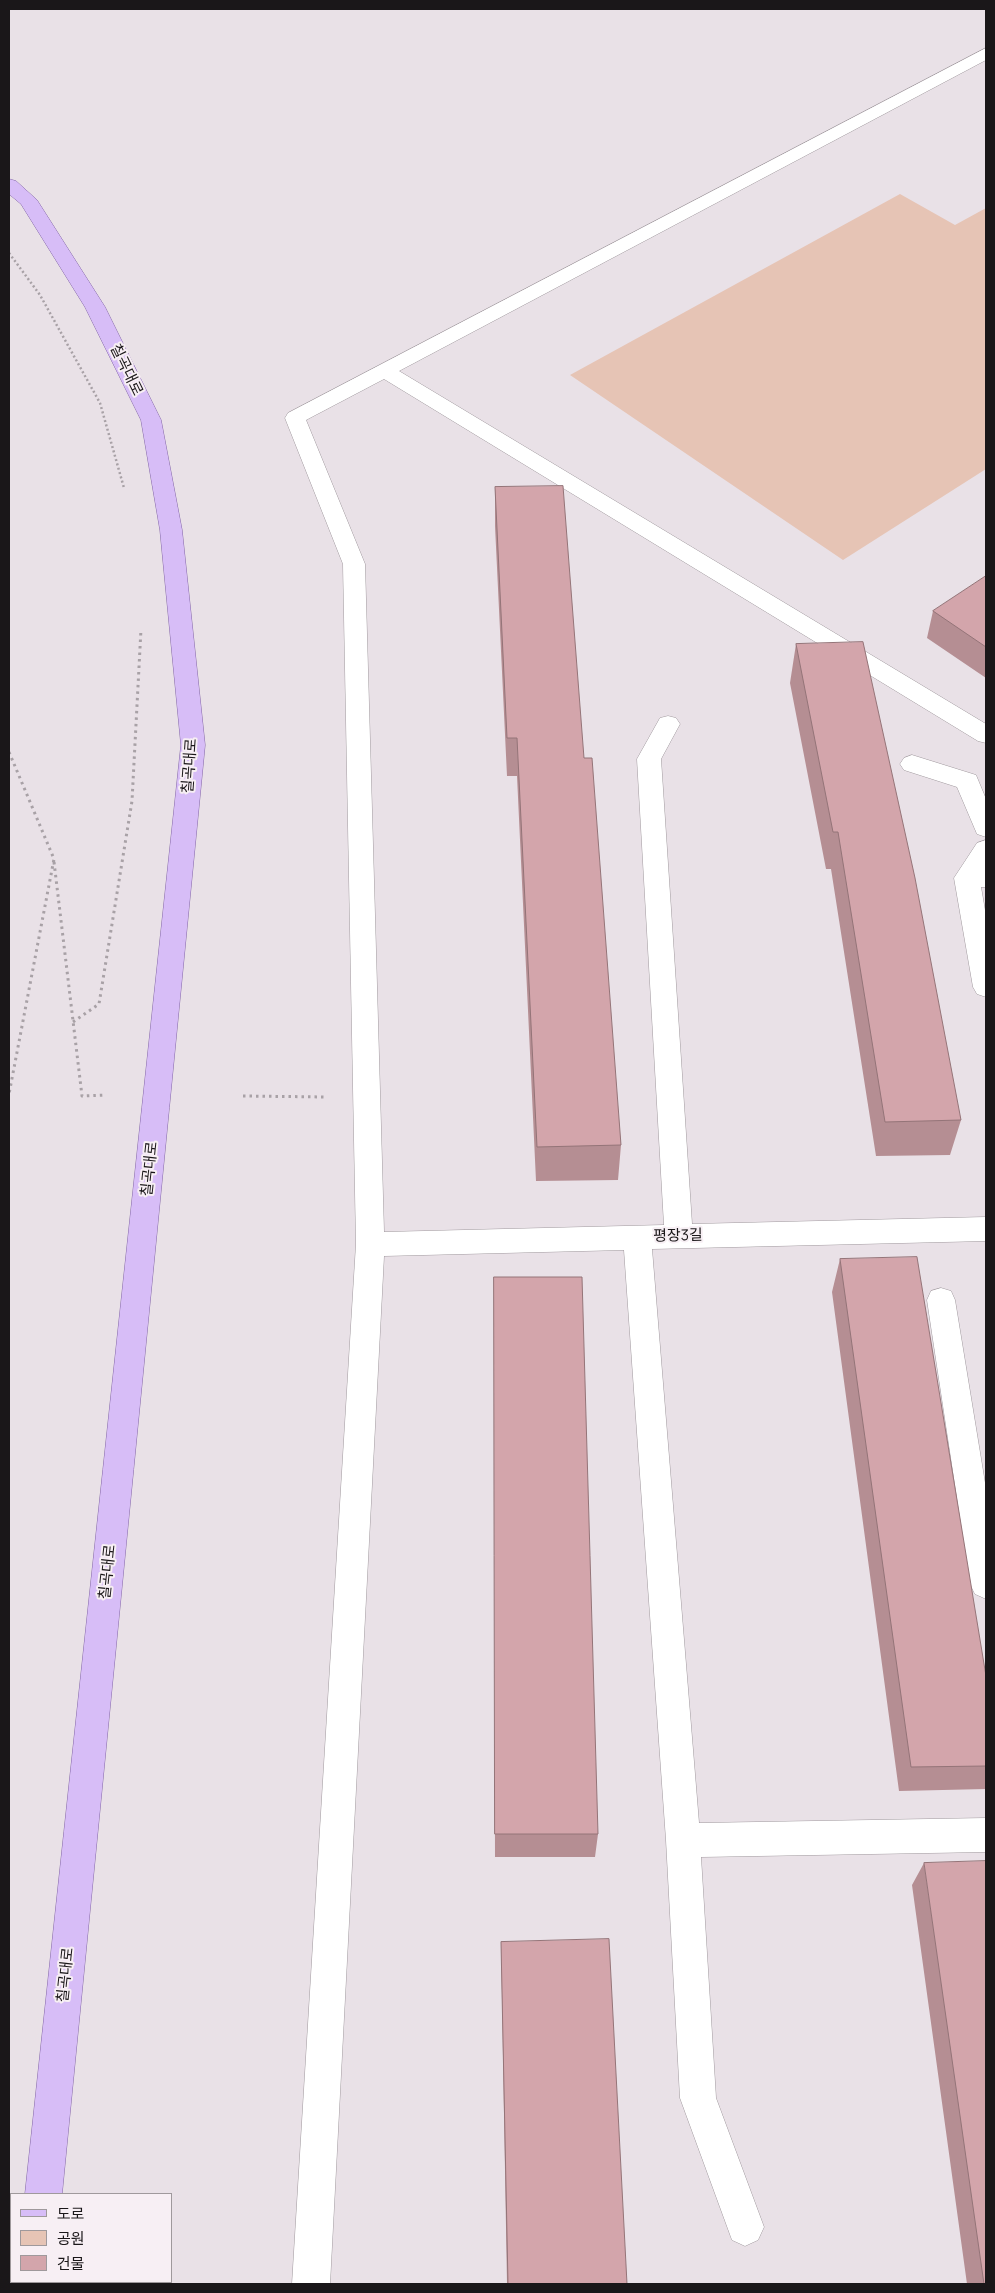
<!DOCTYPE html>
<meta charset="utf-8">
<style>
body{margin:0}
#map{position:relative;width:995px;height:2293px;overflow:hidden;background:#e9e1e7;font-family:Manrope,"Noto Sans KR",sans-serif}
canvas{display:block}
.frame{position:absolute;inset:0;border:10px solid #1a1719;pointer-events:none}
.legend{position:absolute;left:10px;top:2193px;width:162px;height:90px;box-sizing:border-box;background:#f7eff4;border:1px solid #9f999c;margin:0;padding:6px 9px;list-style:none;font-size:15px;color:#1a1719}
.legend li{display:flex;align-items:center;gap:10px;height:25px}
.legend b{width:25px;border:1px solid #9f999c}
</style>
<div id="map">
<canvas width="995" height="2293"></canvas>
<div class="frame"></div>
<ul class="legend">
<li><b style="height:6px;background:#d7bdf7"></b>도로</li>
<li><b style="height:14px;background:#e6c4b5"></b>공원</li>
<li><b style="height:14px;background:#d3a5ab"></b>건물</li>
</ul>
</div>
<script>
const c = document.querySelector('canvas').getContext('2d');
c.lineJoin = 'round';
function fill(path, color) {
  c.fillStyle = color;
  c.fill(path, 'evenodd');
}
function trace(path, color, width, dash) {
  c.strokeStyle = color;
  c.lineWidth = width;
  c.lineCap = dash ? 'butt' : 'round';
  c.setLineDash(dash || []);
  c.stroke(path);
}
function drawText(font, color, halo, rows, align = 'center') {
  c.font = font + ' Manrope,"Noto Sans KR",sans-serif';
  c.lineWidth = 4;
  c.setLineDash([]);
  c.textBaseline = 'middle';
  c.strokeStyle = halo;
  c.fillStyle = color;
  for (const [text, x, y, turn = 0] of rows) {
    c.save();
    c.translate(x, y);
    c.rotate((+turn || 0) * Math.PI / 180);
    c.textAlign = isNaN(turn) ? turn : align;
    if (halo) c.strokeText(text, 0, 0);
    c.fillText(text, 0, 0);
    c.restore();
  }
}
const green = new Path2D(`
 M900 194 955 225 986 208V469L843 560 570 375Z`);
const pathFar1 = new Path2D(`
 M9 253 40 295 100 403 124 488`);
const path = new Path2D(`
 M9 752 54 859 9 1094
 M54 862 82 1096 106 1095
 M73 1022 99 1004 132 801 141 629
 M243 1096 327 1097`);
const minor = new Path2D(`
 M986 48V60L399 371 986 724V743L978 741 384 379 306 420 365 564 384 1232 664 1225 637 759 660 718 668 716 676 718 680 724 661 759 692 1224 986 1217V1241L652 1249 699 1823 986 1818V1852L701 1857 716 2098 764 2227 758 2240 745 2246 732 2240 680 2098 666 1840 624 1250 384 1256 330 2284H292L356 1244 343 564 285 418 288 413Z
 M912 755 976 775 986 799V837L977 834 957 787 904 770 900 764 904 758Z
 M986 840V887H981L986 916V997L977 994 973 987 954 878 977 843Z
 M941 1288 951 1291 955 1300 986 1489V1599L975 1594 970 1584 927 1300 931 1291Z`);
const major = new Path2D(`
 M9 179 16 181 37 200 105 307 161 420 182 530 205 745 62 2194H25L181 745 160 530 141 420 85 307 21 204 9 194Z
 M16 2282H54V2284H16Z`);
const wall = new Path2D(`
 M495 487 584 758 621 1145 618 1180 536 1181 517 776H507L495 526Z
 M986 576V678L927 638 933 611Z
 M796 644 961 1120 950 1155 876 1156 831 869H826L790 683Z
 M840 1259 986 1676V1789L899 1791 832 1292Z
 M494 1277 598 1834 595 1857H495Z
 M924 1863 986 2284H967L912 1885Z
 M501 1942 627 2284H507Z`);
const building = new Path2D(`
 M563 486 584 758H592L621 1145 537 1147 517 738H507L495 487Z
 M986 576V647L933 611Z
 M863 642 915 878 961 1120 885 1122 838 832H833L796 644Z
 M917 1257 986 1676V1766L911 1767 840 1259Z
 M494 1277H582L598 1834H495Z
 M986 1861V2284H984L924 1863Z
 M609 1939 627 2284H508L501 1942Z`);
const streetNames = [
 ["칠곡대로",126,370,64],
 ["칠곡대로",190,766,-86],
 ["칠곡대로",150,1169,-84],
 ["평장3길",678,1236,-1],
 ["칠곡대로",108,1572,-84],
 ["칠곡대로",66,1975,-84]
];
fill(green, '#e6c4b5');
trace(minor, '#a0999e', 1);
trace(major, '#8366a6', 1);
trace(pathFar1, '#a8a1a6', 2.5, [2, 2.5]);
trace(path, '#a8a1a6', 3, [2.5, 4]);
fill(minor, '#fff');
fill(major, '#d7bdf7');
fill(wall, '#b58e93');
fill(building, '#d3a5ab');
trace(building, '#947478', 1);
drawText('15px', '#1a1719', '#f7eff4', streetNames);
</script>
